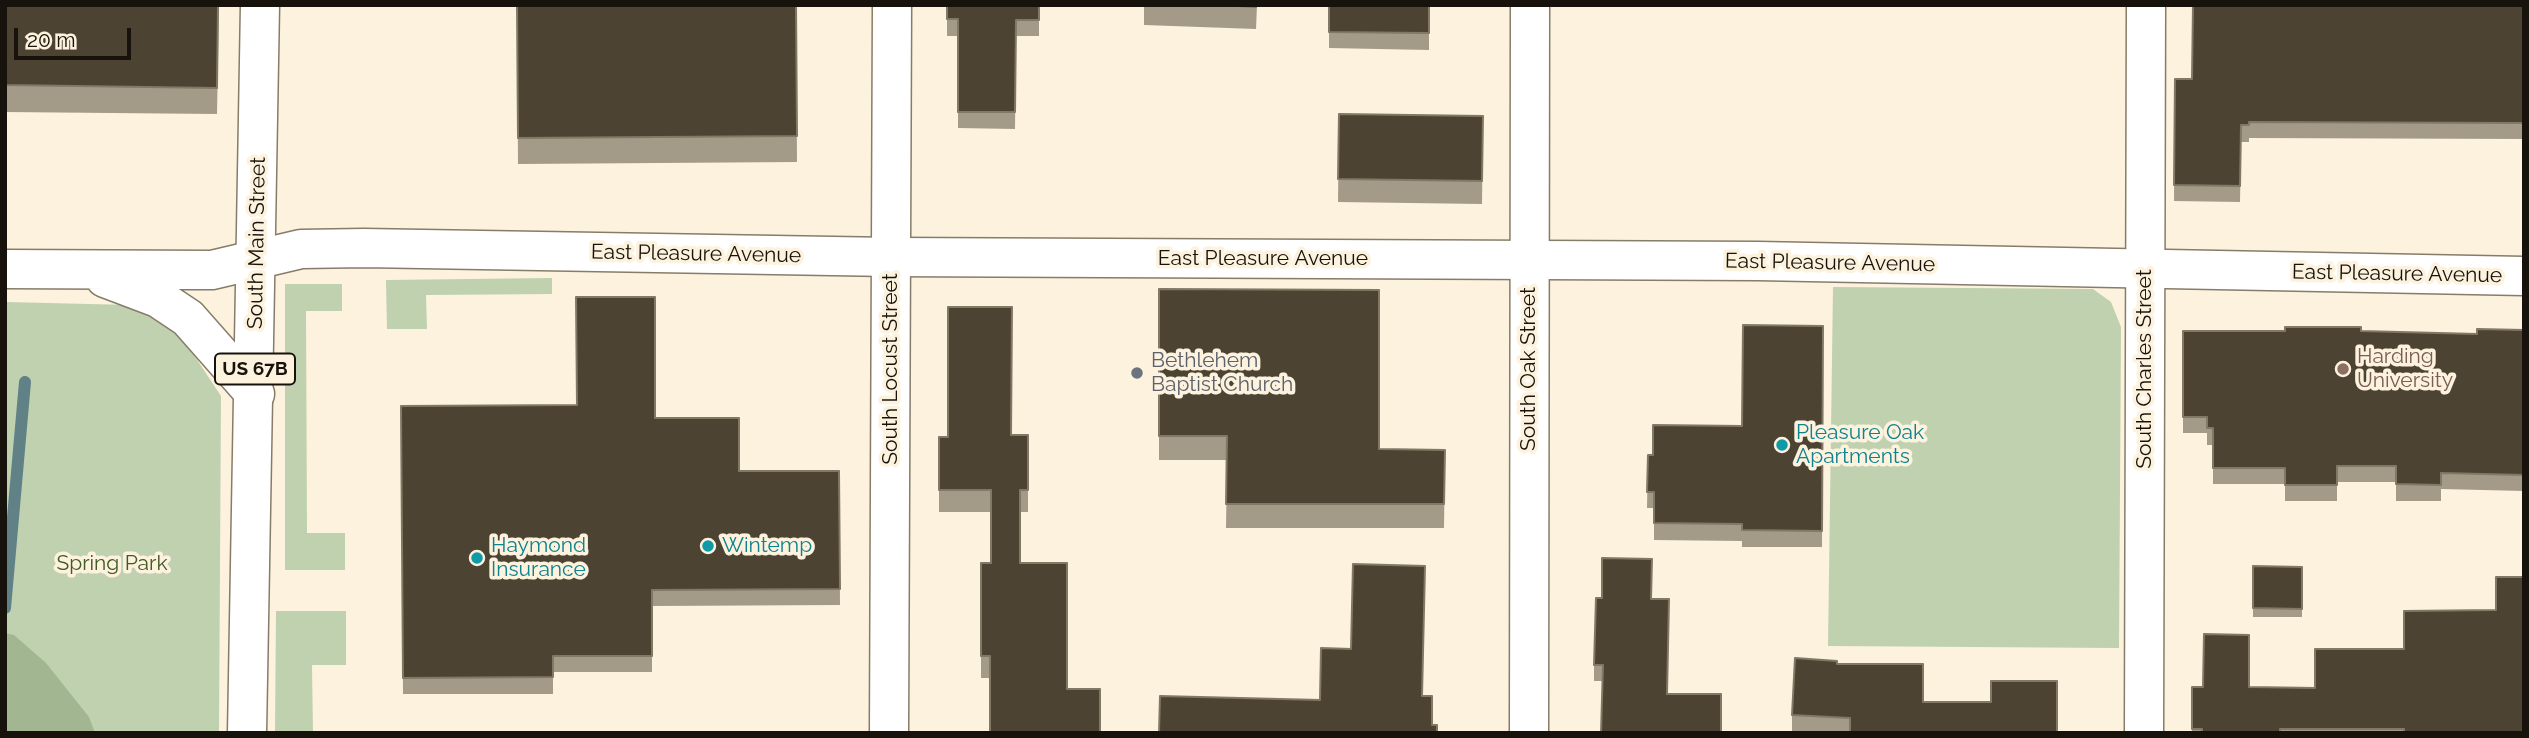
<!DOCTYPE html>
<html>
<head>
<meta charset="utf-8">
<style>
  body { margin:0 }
  #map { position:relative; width:2529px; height:738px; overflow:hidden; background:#fdf2dd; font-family:Raleway,sans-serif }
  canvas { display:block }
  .frame { position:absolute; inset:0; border:7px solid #17130c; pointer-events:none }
  .scale { position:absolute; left:14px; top:28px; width:117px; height:32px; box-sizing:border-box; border:4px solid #17130c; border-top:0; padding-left:9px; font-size:21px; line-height:24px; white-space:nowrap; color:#17130c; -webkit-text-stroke:5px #fdf2dd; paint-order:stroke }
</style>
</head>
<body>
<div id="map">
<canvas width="2529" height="738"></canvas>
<div class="frame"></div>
<div class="scale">20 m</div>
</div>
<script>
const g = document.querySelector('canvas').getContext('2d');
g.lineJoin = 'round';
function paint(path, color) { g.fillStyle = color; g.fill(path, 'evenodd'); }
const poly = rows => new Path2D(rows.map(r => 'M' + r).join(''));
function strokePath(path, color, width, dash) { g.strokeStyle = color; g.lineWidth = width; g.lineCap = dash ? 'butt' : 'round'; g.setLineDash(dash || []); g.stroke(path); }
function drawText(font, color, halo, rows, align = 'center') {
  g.font = font + ' Raleway,sans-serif'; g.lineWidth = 7; g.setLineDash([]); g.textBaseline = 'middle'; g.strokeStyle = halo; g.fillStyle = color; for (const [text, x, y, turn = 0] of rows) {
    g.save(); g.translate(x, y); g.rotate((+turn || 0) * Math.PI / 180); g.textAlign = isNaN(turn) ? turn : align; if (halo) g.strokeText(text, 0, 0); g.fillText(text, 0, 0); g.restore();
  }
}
const green = poly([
  [552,278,552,294,426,295,427,329,387,329,386,280],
  [285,284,342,284,342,311,306,311,307,533,345,533,345,570,285,570],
  [1833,287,2093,289,2111,302,2121,327,2119,648,1828,646],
  [5,302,131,305,180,334,221,396,219,733,5,733],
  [276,611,346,611,346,665,312,665,313,733,275,733]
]);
const forest = poly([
  [5,633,14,635,46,663,89,717,95,733,5,733]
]);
const stream = poly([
  [5,608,25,382]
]);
const street = poly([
  [889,733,892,5],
  [1529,733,1530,5],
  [2144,733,2146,5]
]);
const secondary = poly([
  [5,269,212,270,301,249,364,248,891,257,1758,261,2524,276],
  [105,278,158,298,188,318,255,394]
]);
const primary = poly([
  [247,733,260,5]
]);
const wall = poly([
  [5,5,219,5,217,114,5,112],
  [517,5,796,5,797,162,518,164],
  [947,5,1039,5,1039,36,1016,36,1015,129,958,128,958,36,947,36],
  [1144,5,1257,5,1256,29,1144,25],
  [1329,5,1429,5,1429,50,1329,48],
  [2524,5,2524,139,2249,138,2249,142,2241,142,2240,202,2174,201,2175,79,2192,79,2250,6],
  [1339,114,1483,116,1482,204,1338,202],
  [1159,289,1379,449,1445,450,1444,528,1226,528,1227,460,1159,460],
  [1823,326,1822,547,1742,547,1742,541,1654,540,1654,508,1647,508,1648,455,1653,455,1742,426],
  [2524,330,2524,491,2441,489,2441,501,2396,501,2396,482,2337,482,2337,501,2285,501,2285,484,2213,484,2213,445,2207,445,2207,433,2183,433,2183,331,2361,331,2477,334],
  [401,406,655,418,739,471,839,471,840,605,652,606,652,672,553,672,553,694,403,694],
  [1028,435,1028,512,1020,512,1020,563,1067,689,1100,733,990,678,981,678,981,563,991,563,991,512,939,512,939,437],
  [2253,566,2302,567,2302,617,2253,617],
  [1651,599,1668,694,1721,733,1602,681,1594,681,1594,665],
  [1837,664,1923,702,2057,733,1817,733,1792,731,1792,715],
  [2192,687,2249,687,2524,733,2192,733]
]);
const building = poly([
  [5,5,218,5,217,88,5,85,5,5],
  [517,5,796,5,797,136,518,138,517,5],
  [947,5,1039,5,1039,20,1016,20,1015,112,958,112,958,19,947,19,947,5],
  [1220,5,1256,5,1256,7,1220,5],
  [1329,5,1429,5,1429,33,1329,32,1329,5],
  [2193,5,2250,5,2250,6,2524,5,2524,123,2249,122,2249,125,2241,125,2240,186,2174,185,2175,79,2192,79,2193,5],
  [1339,114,1483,116,1482,181,1338,179,1339,114],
  [1159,289,1379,290,1379,449,1445,450,1444,504,1226,504,1227,436,1159,436,1159,289],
  [576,297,655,297,655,418,739,418,739,471,839,471,840,589,652,590,652,656,553,656,553,677,403,678,401,406,577,405,576,297],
  [948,307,1012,307,1011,435,1028,435,1028,490,1020,490,1020,563,1067,563,1067,689,1100,689,1100,733,990,733,990,656,981,656,981,563,991,563,991,490,939,490,939,437,948,437,948,307],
  [1743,325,1823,326,1822,531,1742,530,1742,524,1654,523,1654,492,1647,492,1648,455,1653,455,1653,425,1742,426,1743,325],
  [2285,327,2361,327,2361,331,2477,334,2477,329,2524,330,2524,475,2441,473,2441,485,2396,484,2396,466,2337,466,2337,485,2285,485,2285,468,2213,468,2213,428,2207,428,2207,417,2183,417,2183,331,2285,331,2285,327],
  [1602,558,1652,559,1651,599,1669,599,1667,694,1721,694,1721,733,1601,733,1603,665,1594,665,1596,598,1602,598,1602,558],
  [1353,564,1425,566,1422,696,1432,696,1432,725,1437,725,1437,733,1159,733,1160,696,1320,700,1321,648,1351,649,1353,564],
  [2253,566,2302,567,2302,609,2253,608,2253,566],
  [2496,577,2524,577,2524,733,2404,733,2404,729,2280,729,2280,733,2202,733,2202,729,2192,729,2192,687,2203,687,2204,634,2249,635,2249,687,2315,688,2315,649,2404,649,2404,611,2496,610,2496,577],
  [1795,658,1837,661,1837,664,1923,664,1923,702,1991,702,1991,681,2057,681,2057,733,1850,733,1850,718,1792,715,1795,658]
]);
const markers = [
  [2343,369,7,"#8d6e63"],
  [1137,373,7,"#6b7280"],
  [1782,445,7,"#0f9aa8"],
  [708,546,7,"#0f9aa8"],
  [477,558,7,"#0f9aa8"]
];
const shields = [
  [255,369,80]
];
const shieldNames = [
  ["US 67B",255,369]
];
const streetNames = [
  ["South Main Street",257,243,-89],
  ["East Pleasure Avenue",696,254,1],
  ["East Pleasure Avenue",1263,259],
  ["East Pleasure Avenue",1830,263,1],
  ["East Pleasure Avenue",2397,274,1],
  ["South Locust Street",891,369,-90],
  ["South Oak Street",1529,369,-90],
  ["South Charles Street",2145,369,-90]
];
const educationNames = [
  ["Harding",2357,357],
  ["University",2357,381]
];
const worshipNames = [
  ["Bethlehem",1151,361],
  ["Baptist Church",1151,385]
];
const cultureNames = [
  ["Pleasure Oak",1796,433],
  ["Apartments",1796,457],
  ["Haymond",491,546],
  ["Insurance",491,570],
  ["Wintemp",722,546]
];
const parkNames = [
  ["Spring Park",112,564]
];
paint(green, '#bfd1af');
paint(forest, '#a3b692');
strokePath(stream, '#608287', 12);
strokePath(street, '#867c69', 41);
strokePath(secondary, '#867c69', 41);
strokePath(primary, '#867c69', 41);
strokePath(street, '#fff', 38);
strokePath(secondary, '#fff', 38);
strokePath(primary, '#fff', 38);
paint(wall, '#a49a88');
paint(building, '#4c4332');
strokePath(building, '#817865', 2);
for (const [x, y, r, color] of markers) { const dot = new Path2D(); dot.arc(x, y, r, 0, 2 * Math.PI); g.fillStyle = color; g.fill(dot); strokePath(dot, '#fdf2dd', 2.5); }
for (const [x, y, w] of shields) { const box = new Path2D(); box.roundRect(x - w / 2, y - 15.5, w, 31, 5); g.fillStyle = '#fdf2dd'; g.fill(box); strokePath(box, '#17130c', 2); }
drawText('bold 19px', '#17130c', null, shieldNames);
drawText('21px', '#17130c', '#fdf2dd', streetNames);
drawText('21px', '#785e54', '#fdf2dd', educationNames, 'left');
drawText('21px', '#5b616d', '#fdf2dd', worshipNames, 'left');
drawText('21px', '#0d838f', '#fdf2dd', cultureNames, 'left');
drawText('21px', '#415b25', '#fdf2dd', parkNames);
</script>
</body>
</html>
